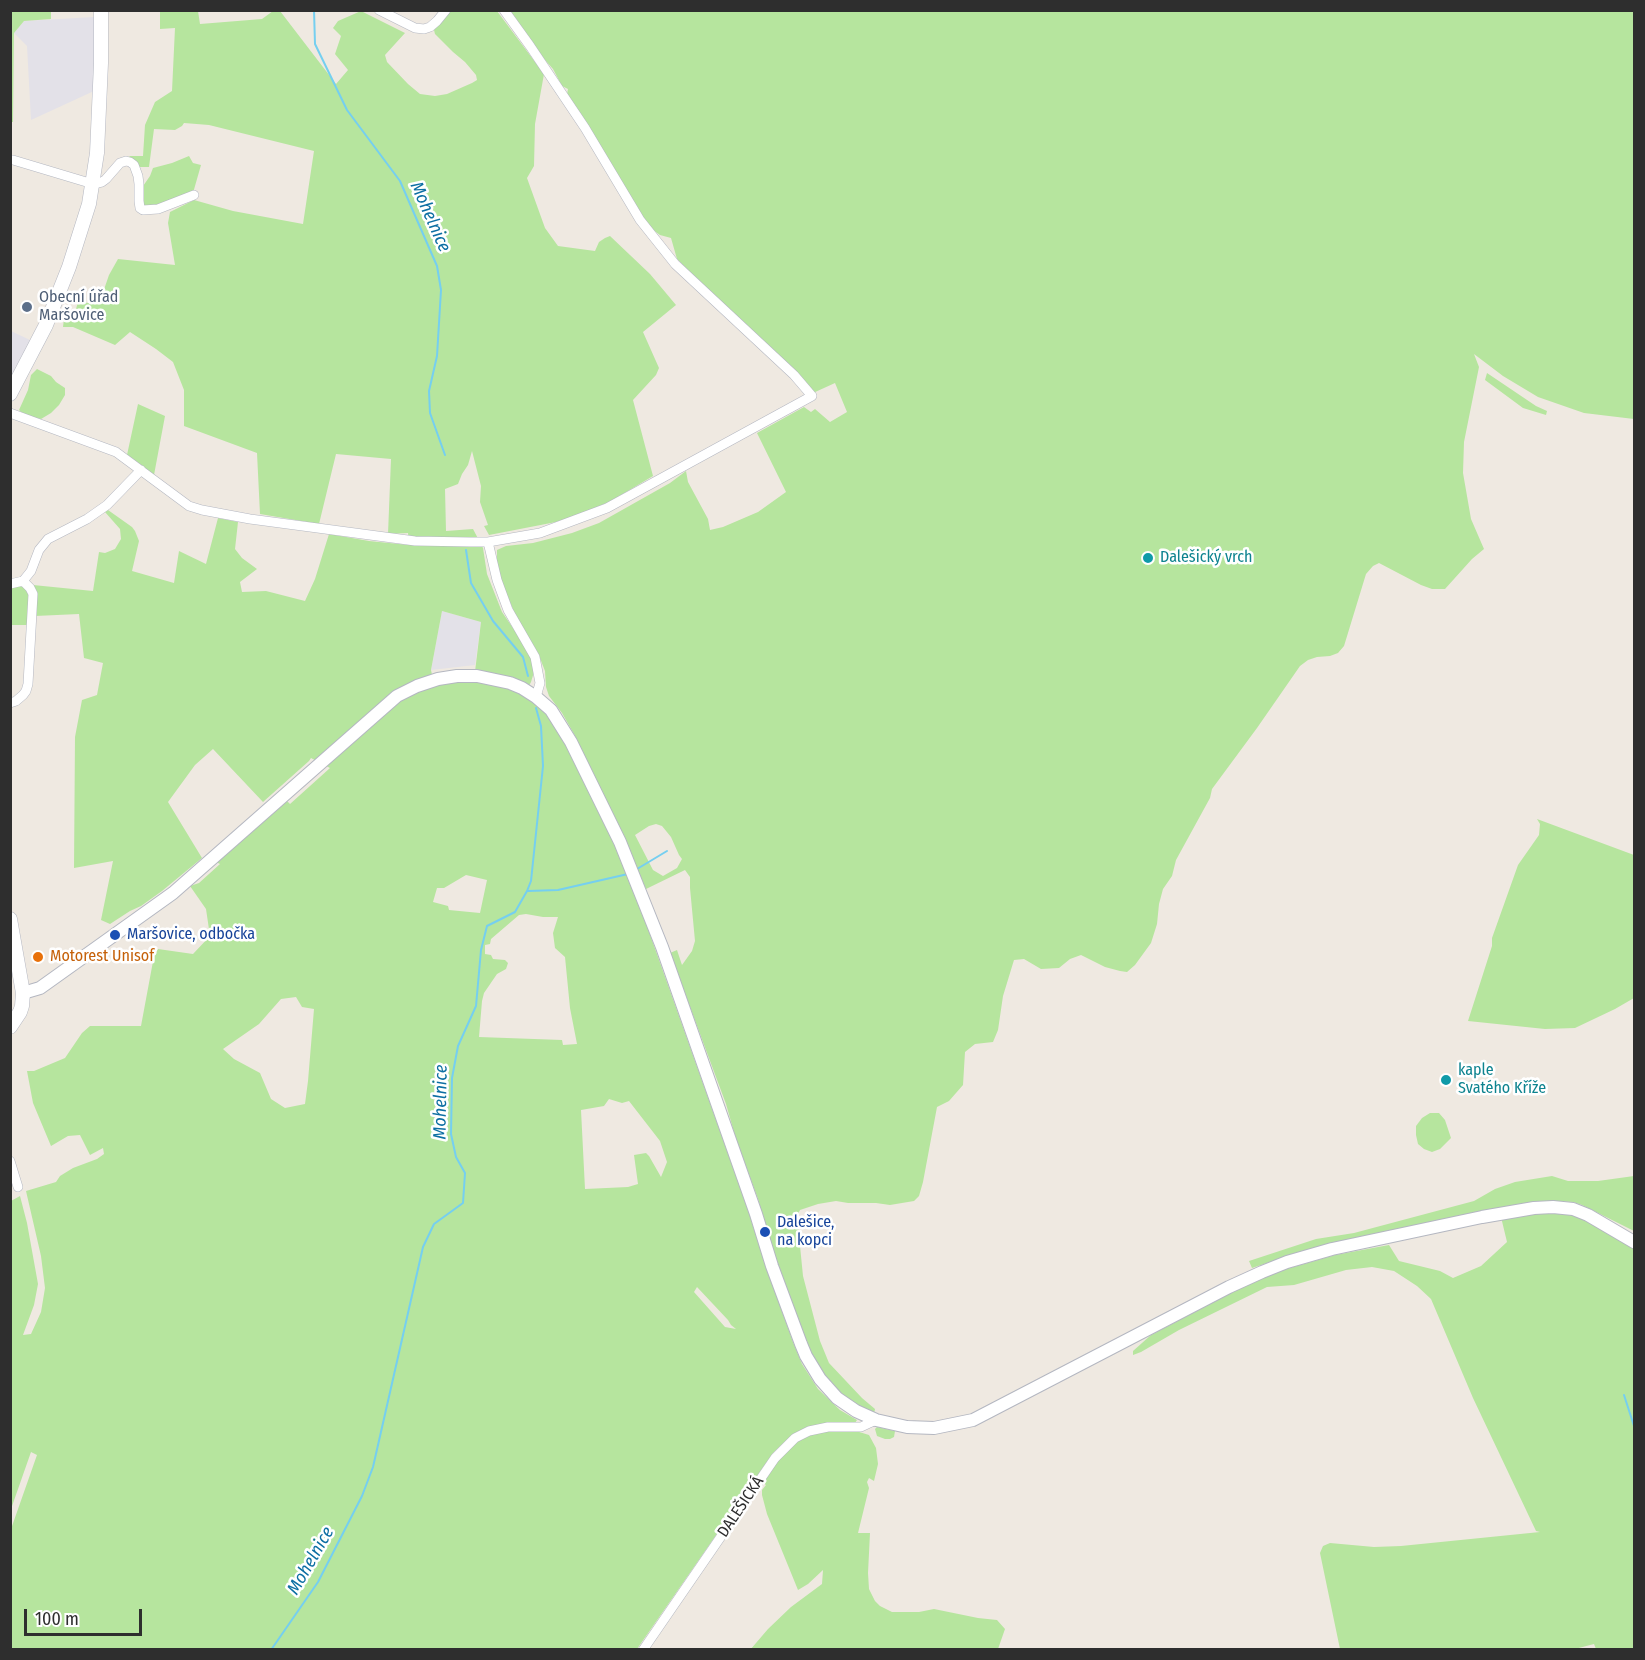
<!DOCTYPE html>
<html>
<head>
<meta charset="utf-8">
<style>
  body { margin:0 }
  #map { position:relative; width:1645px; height:1660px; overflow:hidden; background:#efe9e1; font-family:"Fira Sans Condensed",sans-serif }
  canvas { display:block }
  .frame { position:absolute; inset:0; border:12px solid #2e2e2e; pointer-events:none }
  .scale { position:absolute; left:24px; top:1609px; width:118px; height:27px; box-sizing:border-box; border:3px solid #2e2e2e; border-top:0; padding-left:8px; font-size:18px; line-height:21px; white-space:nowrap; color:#2e2e2e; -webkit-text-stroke:4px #fff; paint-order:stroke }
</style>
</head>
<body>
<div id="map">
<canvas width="1645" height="1660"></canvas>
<div class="frame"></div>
<div class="scale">100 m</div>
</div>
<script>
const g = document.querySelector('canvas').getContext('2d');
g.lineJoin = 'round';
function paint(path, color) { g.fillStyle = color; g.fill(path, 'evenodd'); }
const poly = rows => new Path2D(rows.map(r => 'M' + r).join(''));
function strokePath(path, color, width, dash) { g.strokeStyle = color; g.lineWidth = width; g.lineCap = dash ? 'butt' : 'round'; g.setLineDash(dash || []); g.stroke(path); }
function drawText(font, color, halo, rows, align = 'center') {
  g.font = font + ' "Fira Sans Condensed",sans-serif'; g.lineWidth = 5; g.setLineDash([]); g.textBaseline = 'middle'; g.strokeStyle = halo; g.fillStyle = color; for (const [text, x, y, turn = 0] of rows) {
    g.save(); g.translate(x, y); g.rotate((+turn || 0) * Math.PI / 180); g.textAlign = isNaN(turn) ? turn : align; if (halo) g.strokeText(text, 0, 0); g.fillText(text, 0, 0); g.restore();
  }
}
const industrial = poly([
  [94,17,94,91,31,120,27,46,14,33,24,21],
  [11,331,30,340,11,376,10,376],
  [442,611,481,622,475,665,431,670]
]);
const green = poly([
  [11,10,51,11,51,19,24,21,14,33,13,122,10,122],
  [1568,10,1574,12,1574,10,1634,11,1634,419,1584,413,1538,397,1503,376,1474,354,1479,367,1464,442,1463,473,1471,519,1484,549,1472,559,1445,589,1432,589,1421,585,1379,563,1373,566,1366,574,1344,646,1338,653,1330,656,1317,657,1308,660,1300,666,1257,728,1212,789,1210,798,1176,860,1172,876,1163,889,1159,904,1157,924,1151,943,1135,965,1127,972,1120,971,1105,967,1081,955,1070,959,1059,968,1041,969,1024,959,1014,960,1003,996,998,1030,993,1042,975,1044,965,1052,963,1085,949,1101,937,1107,923,1182,919,1196,914,1201,890,1205,876,1203,848,1203,836,1201,818,1204,800,1210,797,1216,803,1276,820,1341,829,1363,862,1398,875,1409,874,1414,841,1396,810,1359,781,1283,758,1199,736,1139,726,1104,670,953,677,950,682,965,692,951,695,941,690,888,690,877,685,870,646,889,574,734,562,713,549,696,546,687,545,671,538,653,515,614,497,571,497,550,506,546,533,543,572,533,599,523,670,483,686,471,688,482,708,519,710,530,723,527,758,512,786,492,757,433,804,407,811,412,815,409,830,422,847,412,835,383,813,393,677,259,671,238,660,235,653,230,635,207,567,94,568,89,562,86,553,69,545,60,510,11],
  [656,824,662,826,671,837,679,855,682,859,677,868,663,876,653,870,635,835,649,826],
  [160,11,198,11,200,24,262,19,273,11,280,11,336,84,348,70,335,54,341,36,333,28,338,21,361,11,405,33,385,55,387,62,408,84,420,94,435,96,447,94,472,83,477,80,476,75,465,62,453,52,435,34,434,30,450,11,497,11,544,74,535,124,534,166,527,178,545,228,558,246,595,251,599,242,605,238,610,236,650,274,676,305,643,332,659,368,656,375,633,400,653,476,611,501,581,514,556,522,489,535,484,526,488,525,480,502,481,486,472,451,468,465,462,474,458,484,445,489,446,531,473,529,483,548,487,574,502,612,528,650,533,665,534,672,531,682,524,695,545,710,560,733,621,858,631,881,748,1210,765,1264,793,1342,802,1364,818,1389,840,1410,857,1420,855,1423,835,1422,813,1426,791,1436,773,1453,637,1649,11,1649,11,1529,37,1455,31,1452,11,1509,11,1201,20,1196,27,1223,38,1284,34,1305,23,1335,31,1334,41,1312,45,1288,41,1256,26,1191,56,1182,60,1176,73,1168,97,1159,104,1154,103,1148,90,1155,80,1135,68,1136,51,1146,33,1103,27,1071,34,1071,65,1058,82,1033,90,1026,141,1026,154,956,158,949,193,954,210,936,206,909,190,886,199,883,220,864,216,862,286,800,290,804,330,768,311,758,309,761,263,802,213,749,195,765,168,802,202,858,162,891,141,906,130,911,110,924,101,920,113,861,74,868,75,737,82,700,97,695,103,663,84,658,79,614,35,616,33,585,93,591,99,552,105,553,115,549,121,539,120,529,105,512,108,510,132,527,135,531,139,541,132,571,174,583,179,551,206,564,218,518,238,522,235,549,242,558,257,569,240,582,242,592,266,591,305,601,315,579,329,534,369,541,409,545,408,533,388,534,391,459,336,454,319,524,260,514,257,453,184,426,184,390,173,362,156,349,130,332,115,345,73,327,63,327,64,319,74,316,78,302,99,304,109,275,118,259,175,265,168,223,170,212,194,200,233,211,303,224,314,151,209,125,184,123,182,126,175,130,154,129,149,167,140,167,129,156,143,156,145,125,155,102,172,91,175,28,160,29],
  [442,611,481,622,474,680,434,684,431,670],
  [466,875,487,880,480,913,449,910,448,906,433,902,437,888,444,888],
  [526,914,543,917,558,917,553,933,555,948,565,957,570,1008,577,1044,563,1045,562,1040,479,1037,482,1001,484,993,497,974,506,969,508,963,505,960,493,959,491,955,485,954,485,945,490,944,491,939,519,915],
  [296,997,302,1007,314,1009,308,1081,305,1104,285,1108,271,1099,260,1073,234,1059,223,1049,259,1024,281,999],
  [609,1099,622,1103,629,1101,660,1141,667,1162,661,1177,649,1156,646,1153,634,1155,638,1184,628,1187,585,1189,581,1110,604,1106],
  [697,1287,728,1320,731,1325,736,1329,725,1327,694,1292],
  [189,156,193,163,201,165,193,193,157,206,143,206,141,189,150,176,153,168,172,163],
  [37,369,51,376,56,382,65,388,65,395,59,405,51,413,41,419,25,416,19,410,28,390,31,375],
  [1487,373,1536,406,1547,411,1546,415,1523,408,1485,380],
  [138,404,165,416,154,475,127,455],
  [21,586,28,590,30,595,27,625,11,625,11,587],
  [1537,819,1634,855,1634,998,1615,1009,1575,1028,1545,1029,1468,1021,1492,946,1492,938,1518,865,1539,835,1540,824],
  [1430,1113,1439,1113,1445,1120,1451,1138,1440,1149,1432,1152,1424,1149,1418,1144,1416,1135,1416,1126,1422,1118],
  [1552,1176,1568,1181,1598,1181,1634,1176,1634,1231,1582,1205,1573,1202,1554,1201,1297,1253,1252,1268,1249,1261,1316,1239,1354,1233,1474,1201,1495,1189,1515,1182],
  [1547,1211,1580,1216,1634,1247,1634,1649,1596,1649,1594,1644,1571,1650,1340,1649,1320,1553,1323,1546,1330,1543,1374,1547,1401,1546,1540,1532,1536,1531,1473,1398,1431,1299,1417,1286,1394,1271,1372,1267,1346,1270,1294,1285,1267,1287,1179,1330,1141,1352,1133,1355,1133,1351,1151,1335,1249,1283,1276,1272,1335,1255,1389,1245,1399,1261,1440,1271,1453,1278,1481,1266,1507,1242,1501,1217],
  [877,1427,895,1431,894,1437,890,1439,885,1439,877,1436,875,1429],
  [825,1430,856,1431,869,1435,876,1448,878,1464,874,1481,869,1478,867,1482,869,1488,858,1533,870,1533,868,1573,869,1589,875,1601,880,1606,892,1612,919,1612,934,1609,978,1618,997,1620,1005,1629,998,1649,750,1650,768,1629,791,1607,822,1584,823,1570,808,1584,798,1590,767,1514,762,1495,762,1490,766,1485,762,1482,775,1461,791,1444,805,1436]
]);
const stream = poly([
  [314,10,315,44,347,110,400,181,437,266,441,290,437,356,429,391,430,413,445,455],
  [466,550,471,583,493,621,523,657,528,676],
  [637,869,667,851],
  [528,891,558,890,628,874],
  [1624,1395,1634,1426],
  [271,1650,318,1582,362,1496,373,1467,423,1247,434,1224,463,1203,465,1173,456,1157,451,1134,452,1078,458,1046,476,1006,481,950,487,926,515,912,527,891,531,881,543,766,541,726,536,708]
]);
const minor = poly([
  [379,10,415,28,424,29,430,27,437,21,446,10],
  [10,160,13,160,93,184,102,182,106,179,120,163,126,161,130,162,134,165,138,176,139,184,139,201,140,208,143,210,158,209,194,195],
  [10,413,116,452,189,506,202,510,250,519,415,541,470,542,488,542,540,533,607,508,812,396,794,375,675,264,640,220,585,128,530,46,504,10],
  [488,542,497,580,508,610,535,657,540,683,536,697],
  [10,584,23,581,31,571,39,550,48,539,87,519,107,505,141,470],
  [10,703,16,701,23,695,26,691,28,684,33,594,30,588,23,581],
  [10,1161,18,1187],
  [643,1650,775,1458,795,1438,809,1431,828,1427,861,1427,876,1420]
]);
const tertiary = poly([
  [23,993,40,988,173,893,397,696,417,686,438,679,457,676,477,676,510,683,522,688,536,697,551,710,571,742,620,842,662,947,756,1214,772,1266,801,1344,806,1356,820,1379,837,1398,856,1411,876,1420,907,1427,934,1428,973,1420,1229,1287,1262,1272,1287,1262,1332,1249,1482,1217,1534,1208,1553,1207,1573,1209,1588,1215,1634,1242]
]);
const secondary = poly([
  [10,394,46,325,69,267,89,204,97,153,101,63,101,10],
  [10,919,23,993,22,1006,20,1012,10,1027]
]);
const markers = [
  [27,307,6,"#5c6f8a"],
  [1148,558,6,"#0f9aa8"],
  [115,935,6,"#1a4fb4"],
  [38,957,6,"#e8710a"],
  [1446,1080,6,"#0f9aa8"],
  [765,1232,6,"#1a4fb4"]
];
const serviceNames = [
  ["Obecní úřad",39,298],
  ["Maršovice",39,316]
];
const cultureNames = [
  ["Dalešický vrch",1160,558],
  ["kaple",1458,1071],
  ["Svatého Kříže",1458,1089]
];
const transitNames = [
  ["Maršovice, odbočka",127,935],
  ["Dalešice,",777,1223],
  ["na kopci",777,1241]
];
const foodNames = [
  ["Motorest Unisof",50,957]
];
const streetNames = [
  ["DALEŠICKÁ",741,1507,-56]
];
const waterNames = [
  ["Mohelnice",430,217,66],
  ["Mohelnice",441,1102,-89],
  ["Mohelnice",311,1561,-60]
];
paint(industrial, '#e3e1e8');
paint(green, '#b6e59e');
strokePath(stream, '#75cff0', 2);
strokePath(minor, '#b4b7c1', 10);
strokePath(tertiary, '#b4b7c1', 14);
strokePath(secondary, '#b4b7c1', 15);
strokePath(minor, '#fff', 9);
strokePath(tertiary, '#fff', 12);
strokePath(secondary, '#fff', 14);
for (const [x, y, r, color] of markers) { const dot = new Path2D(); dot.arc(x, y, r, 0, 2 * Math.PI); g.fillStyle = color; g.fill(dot); strokePath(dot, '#fff', 2); }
drawText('16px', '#4e5e75', '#fff', serviceNames, 'left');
drawText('16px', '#0d838f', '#fff', cultureNames, 'left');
drawText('16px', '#164399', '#fff', transitNames, 'left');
drawText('16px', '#c56008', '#fff', foodNames, 'left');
drawText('16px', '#2e2e2e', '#fff', streetNames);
drawText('italic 18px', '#0d6fa3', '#fff', waterNames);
</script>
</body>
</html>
